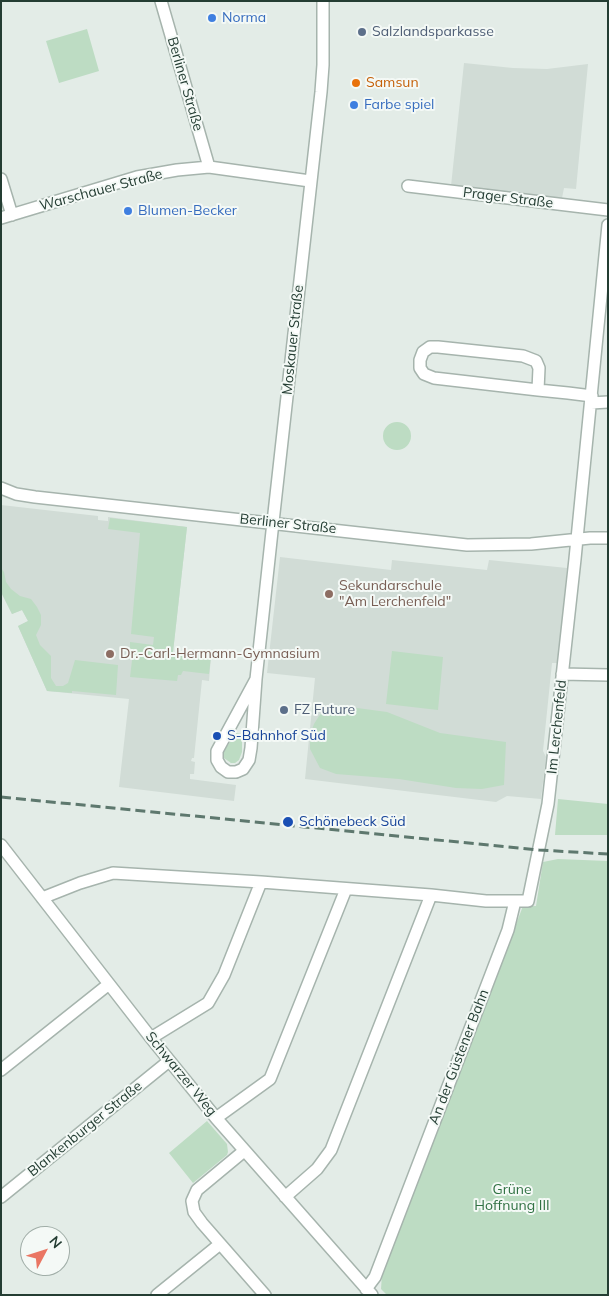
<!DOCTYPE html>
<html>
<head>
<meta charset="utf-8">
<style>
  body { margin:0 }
  #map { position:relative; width:609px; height:1296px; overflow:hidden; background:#e3ece7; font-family:Mulish,sans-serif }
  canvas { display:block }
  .frame { position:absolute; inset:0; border:2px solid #243d33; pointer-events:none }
  .north { position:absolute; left:20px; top:1226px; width:50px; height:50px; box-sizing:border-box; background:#f4f9f6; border:1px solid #a1aea8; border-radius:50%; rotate:50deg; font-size:14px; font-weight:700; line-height:20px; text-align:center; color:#243d33 }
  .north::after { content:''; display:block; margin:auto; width:18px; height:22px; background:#ea7663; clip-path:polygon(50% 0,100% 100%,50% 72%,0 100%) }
</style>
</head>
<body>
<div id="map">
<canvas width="609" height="1296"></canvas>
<div class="frame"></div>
<div class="north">N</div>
</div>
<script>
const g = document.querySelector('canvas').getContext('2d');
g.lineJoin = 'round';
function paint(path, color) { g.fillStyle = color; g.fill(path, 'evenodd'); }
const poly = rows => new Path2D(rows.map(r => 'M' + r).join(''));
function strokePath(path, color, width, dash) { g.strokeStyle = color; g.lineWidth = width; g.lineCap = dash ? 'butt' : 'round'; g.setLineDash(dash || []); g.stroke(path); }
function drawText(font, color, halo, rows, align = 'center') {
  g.font = font + ' Mulish,sans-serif'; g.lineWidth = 4; g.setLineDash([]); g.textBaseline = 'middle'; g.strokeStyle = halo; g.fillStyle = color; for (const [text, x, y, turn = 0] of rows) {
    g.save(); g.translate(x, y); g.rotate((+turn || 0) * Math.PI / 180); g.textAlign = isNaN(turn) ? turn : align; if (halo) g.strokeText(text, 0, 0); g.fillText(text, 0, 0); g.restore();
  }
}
const built = poly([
  [464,63,513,68,547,69,588,64,576,189,564,188,562,198,451,186],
  [1,505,98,516,98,520,108,521,108,517,187,527,173,652,211,656,209,681,202,680,194,758,192,758,191,761,195,762,194,774,190,774,190,779,236,785,234,801,119,787,129,699,47,691,18,626,28,621,22,610,12,614,1,592],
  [280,557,391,570,392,560,487,570,489,560,567,568,558,663,552,663,543,751,546,757,541,799,507,796,496,802,305,779,315,678,267,673]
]);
const green = poly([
  [87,29,99,71,59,83,46,41],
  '383 436a14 14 0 1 1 28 0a14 14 0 1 1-28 0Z',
  [110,518,187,527,173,652,211,656,209,674,183,671,181,675,178,675,177,681,130,677,133,652,130,651,130,642,153,645,154,637,131,634,140,533,108,529],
  [1,568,4,572,6,582,11,589,20,596,31,599,37,607,41,615,41,625,36,635,40,645,51,656,51,678,56,686,63,686,68,683,75,660,118,665,116,695,72,691,72,693,47,691,18,626,28,621,22,610,12,614,1,592],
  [392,651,443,657,438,710,386,704],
  [335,705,387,712,440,733,506,742,504,785,482,789,456,788,399,779,336,774,320,768,310,749,310,735,314,724,319,716,327,708],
  [236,733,241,734,242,737,242,752,239,760,235,763,231,763,224,758,224,751],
  [558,799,608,804,608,835,555,835],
  [558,859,608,861,608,1295,387,1295,381,1289,382,1274,523,906,536,906,543,862],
  [207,1121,227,1144,228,1152,227,1155,193,1183,169,1153]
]);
const street = poly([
  [161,1,209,167],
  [1,179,12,215],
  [408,186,608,210],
  [1,218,137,177,177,170,209,167,310,181],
  [538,390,539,368,536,361,523,356,438,347,430,347,423,352,420,360,420,368,424,374,434,378,538,390,568,393,592,396],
  [591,403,608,402],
  [1,488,16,494,35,497,467,545,531,544,590,538,608,538],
  [562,674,608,675],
  [256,679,217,751,217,760,221,767,228,772,236,772,243,769,249,760,251,748,256,679,273,522,321,92,323,65,323,1],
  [1,845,151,1038,216,1118,372,1295],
  [42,898,80,883,113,873,261,882,431,895,486,901,528,901,548,804,575,559,608,225],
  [151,1038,208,1003,224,975,261,882],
  [1,1070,109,984],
  [216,1118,270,1079,346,889],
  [244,1151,197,1190,192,1201,194,1212,202,1223,265,1295],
  [1,1197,169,1061],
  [285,1197,317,1169,331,1150,431,895],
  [366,1289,375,1277,416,1170,508,930,515,901],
  [157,1295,220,1244]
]);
const rail = poly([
  [1,797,539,850,608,854]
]);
const markers = [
  [212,18,5,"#3f7fe0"],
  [362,32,5,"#5c6f8a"],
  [356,83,5,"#e8710a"],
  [354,105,5,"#3f7fe0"],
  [128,211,5,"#3f7fe0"],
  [329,594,5,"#8d6e63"],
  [110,654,5,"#8d6e63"],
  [284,710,5,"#5c6f8a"],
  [217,736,5,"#1a4fb4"],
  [288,822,6,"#1a4fb4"]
];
const shopNames = [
  ["Norma",222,18],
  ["Farbe spiel",364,105],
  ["Blumen-Becker",138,211]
];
const serviceNames = [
  ["Salzlandsparkasse",372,32],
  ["FZ Future",294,710]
];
const foodNames = [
  ["Samsun",366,83]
];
const streetNames = [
  ["Berliner Straße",185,84,74],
  ["Warschauer Straße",101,190,-15],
  ["Prager Straße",508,198,7],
  ["Moskauer Straße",293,340,-84],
  ["Berliner Straße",288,524,6],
  ["Im Lerchenfeld",557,727,-84],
  ["An der Güstener Bahn",459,1057,-69],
  ["Schwarzer Weg",181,1074,51],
  ["Blankenburger Straße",85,1129,-39]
];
const educationNames = [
  ["Sekundarschule",339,586],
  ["\"Am Lerchenfeld\"",339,602],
  ["Dr.-Carl-Hermann-Gymnasium",120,654]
];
const transitNames = [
  ["S-Bahnhof Süd",227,736],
  ["Schönebeck Süd",299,822]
];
const parkNames = [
  ["Grüne",512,1190],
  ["Hoffnung III",512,1206]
];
paint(built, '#d1dcd6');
paint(green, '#bddcc3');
strokePath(street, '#a6b4ad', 14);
strokePath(street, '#fff', 11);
strokePath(rail, '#5e786e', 3, [10, 5]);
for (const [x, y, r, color] of markers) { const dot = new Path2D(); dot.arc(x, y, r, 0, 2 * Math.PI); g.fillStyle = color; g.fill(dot); strokePath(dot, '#f4f9f6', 2); }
drawText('14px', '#366cbe', '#f4f9f6', shopNames, 'left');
drawText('14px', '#4e5e75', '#f4f9f6', serviceNames, 'left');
drawText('14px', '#c56008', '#f4f9f6', foodNames, 'left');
drawText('14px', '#243d33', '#f4f9f6', streetNames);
drawText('14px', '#785e54', '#f4f9f6', educationNames, 'left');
drawText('14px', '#164399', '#f4f9f6', transitNames, 'left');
drawText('14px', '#307143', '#f4f9f6', parkNames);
</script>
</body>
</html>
